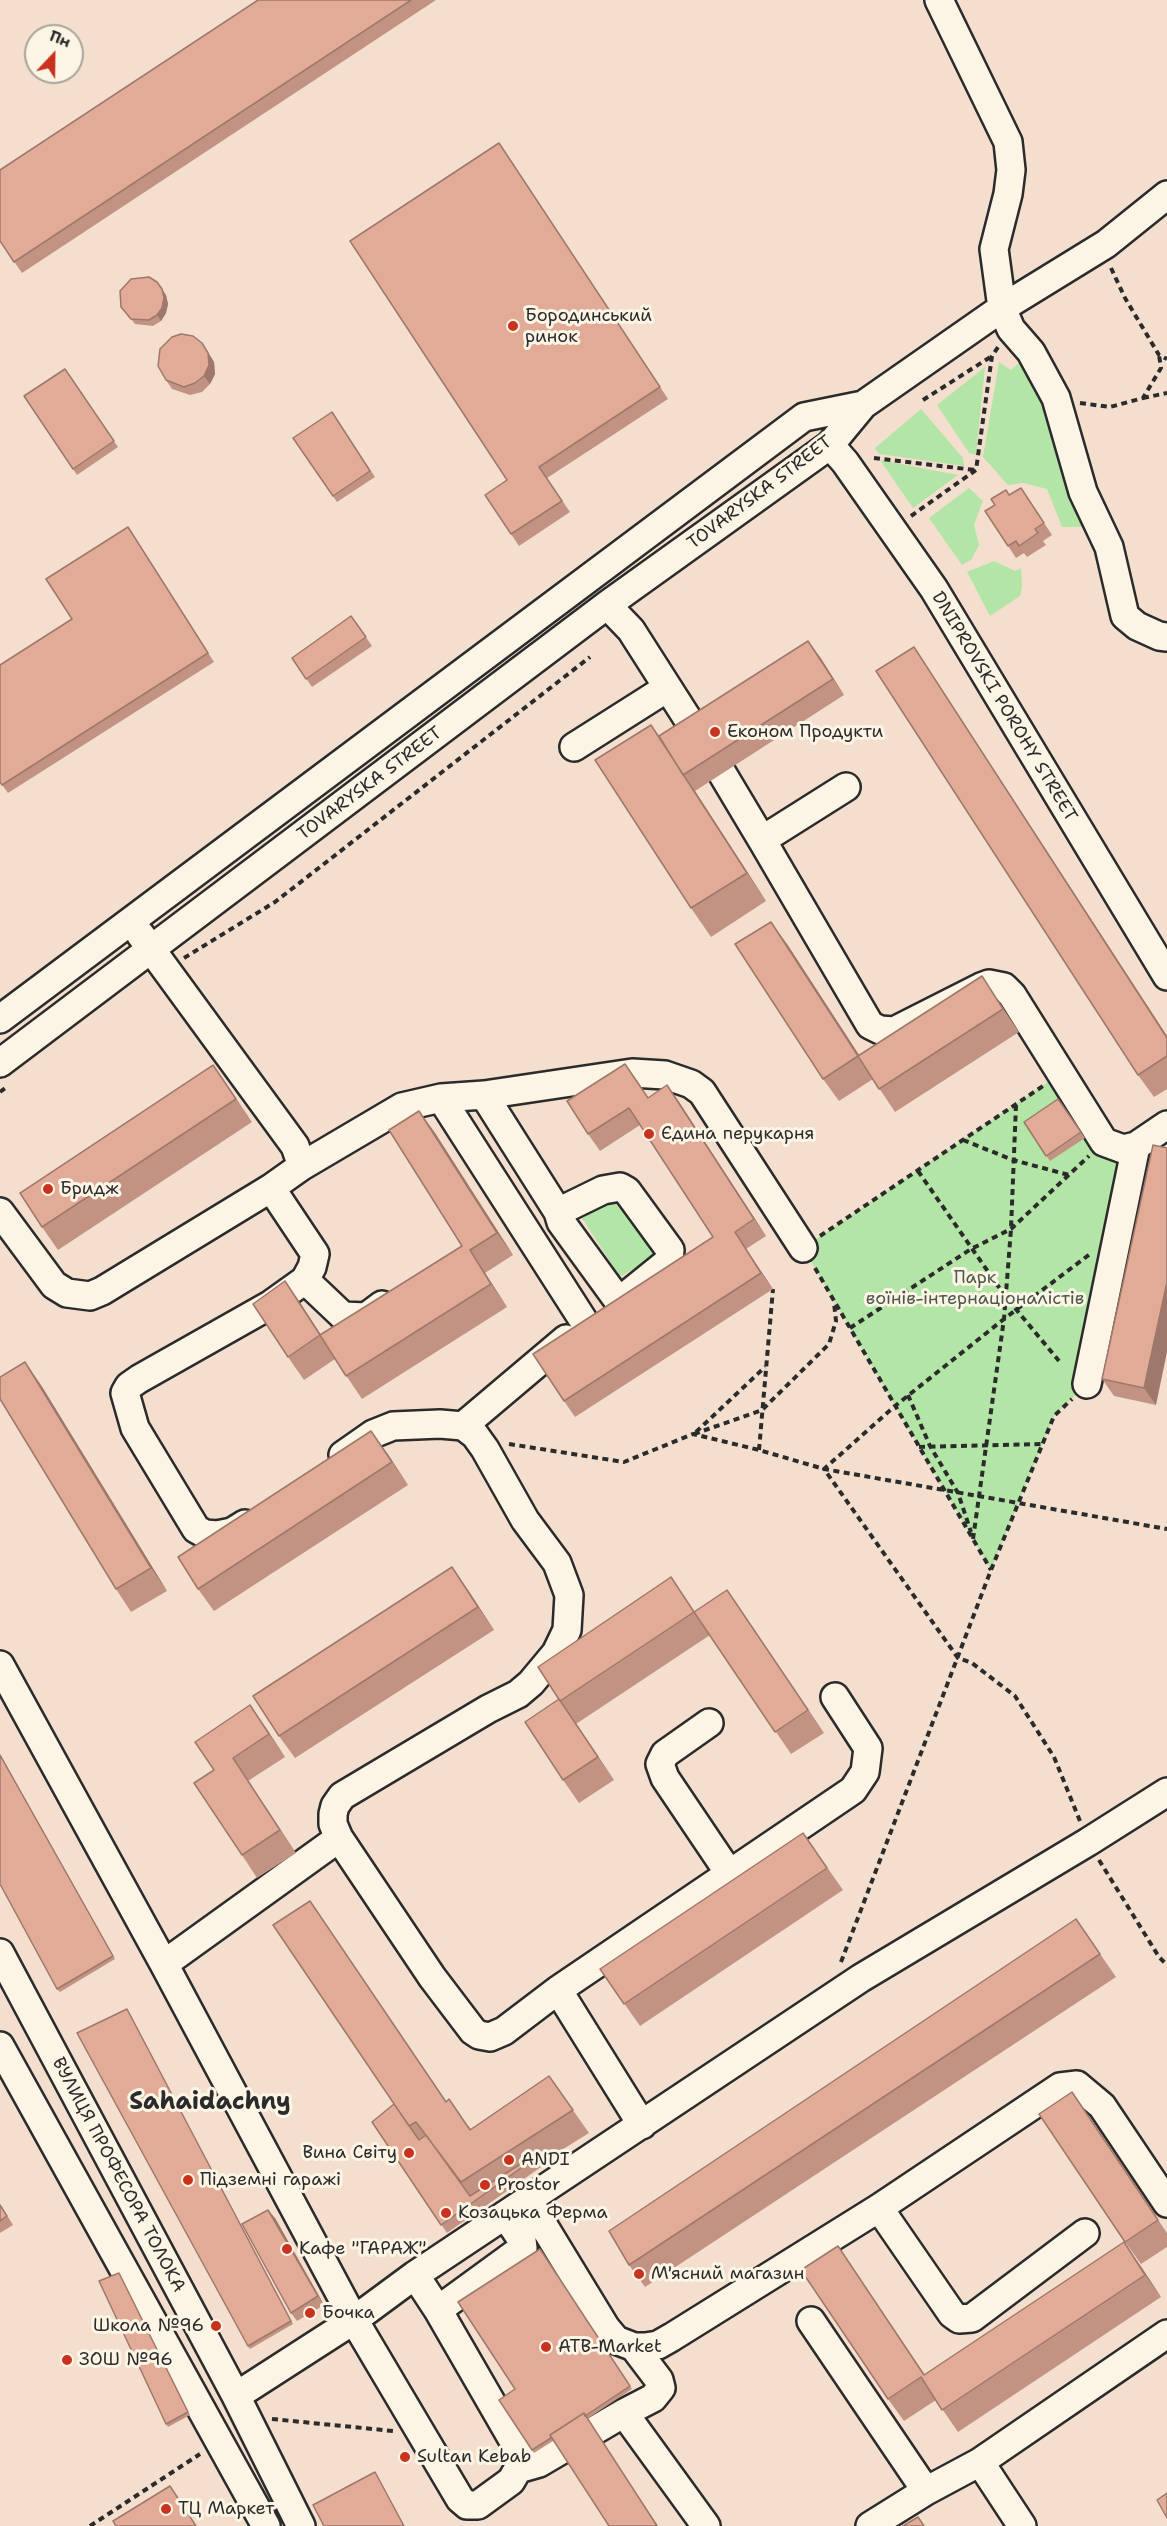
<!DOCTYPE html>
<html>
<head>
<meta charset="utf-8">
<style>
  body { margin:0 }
  #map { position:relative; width:1167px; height:2526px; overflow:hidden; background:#f4dfce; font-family:"Shantell Sans",sans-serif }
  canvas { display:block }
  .north { position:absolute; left:24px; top:24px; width:60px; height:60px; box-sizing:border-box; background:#fcf5e5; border:2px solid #a8a49b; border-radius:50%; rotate:22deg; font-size:16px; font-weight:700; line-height:24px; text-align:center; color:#2b2b2b }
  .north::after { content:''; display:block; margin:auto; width:21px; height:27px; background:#c8321e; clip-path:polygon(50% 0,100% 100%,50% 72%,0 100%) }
</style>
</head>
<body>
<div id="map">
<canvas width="1167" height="2526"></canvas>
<div class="north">Пн</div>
</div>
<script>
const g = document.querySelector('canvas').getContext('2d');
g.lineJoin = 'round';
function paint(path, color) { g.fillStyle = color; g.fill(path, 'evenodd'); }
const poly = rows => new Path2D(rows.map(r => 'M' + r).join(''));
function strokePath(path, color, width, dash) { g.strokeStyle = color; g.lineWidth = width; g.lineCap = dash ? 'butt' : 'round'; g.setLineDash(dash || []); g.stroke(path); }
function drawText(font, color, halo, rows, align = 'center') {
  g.font = font + ' "Shantell Sans",sans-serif'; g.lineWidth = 6; g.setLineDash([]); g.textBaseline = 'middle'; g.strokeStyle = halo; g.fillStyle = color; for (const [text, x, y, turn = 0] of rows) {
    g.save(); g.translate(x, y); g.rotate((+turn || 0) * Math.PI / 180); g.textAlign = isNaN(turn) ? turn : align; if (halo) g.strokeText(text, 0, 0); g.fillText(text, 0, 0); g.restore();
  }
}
const green = poly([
  [1024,358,1064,413,1085,527,1062,527,1047,489,1023,483,1008,485,983,457,999,362,1011,370],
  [985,367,976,455,969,453,937,405],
  [921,409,963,458,964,466,879,454,875,448],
  [880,460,958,475,913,508],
  [969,488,983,501,974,525,979,545,971,560,962,565,929,518],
  [994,561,1015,571,1021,568,1022,587,1020,596,990,616,967,572],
  [1061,1073,1123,1149,1087,1384,1054,1416,991,1570,803,1248],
  [617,1201,658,1254,620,1277,580,1215]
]);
const path = poly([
  [1111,268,1125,298,1159,355,1167,359],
  [1143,398,1167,393],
  [923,400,992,356],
  [1080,403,1110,407,1143,398,1161,368,1159,355],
  [874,458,975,470],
  [911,516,976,470,992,356,998,347],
  [184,958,275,902,590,657],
  [0,1092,8,1086],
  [963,1140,1013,1160,1069,1175],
  [918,1171,1005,1296,1059,1361],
  [820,1236,1043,1086],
  [815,1268,991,1570],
  [850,1328,971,1249,1011,1229,1089,1156],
  [908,1395,930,1446,958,1493,971,1532],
  [696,1432,765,1367],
  [694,1434,762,1410,829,1344,836,1321,834,1303],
  [509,1444,624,1462,693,1434,759,1450,824,1469,1167,1529],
  [919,1447,1043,1444],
  [759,1450,773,1289],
  [973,1539,1004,1319,1011,1229,1016,1105],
  [1080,1821,1054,1757,1015,1696,972,1663,958,1658,824,1469,895,1406,1004,1319,1090,1254],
  [1099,1860,1159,1957,1167,1965],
  [841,1962,991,1570,1054,1416,1072,1399],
  [272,2419,393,2431],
  [90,2526,200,2454]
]);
const minor = poly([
  [1167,195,1106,244,1002,308,1011,329,1031,352,1056,398,1083,492,1109,547,1125,616,1137,626,1159,636,1167,637],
  [830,445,845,462,934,589,1167,976],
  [607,605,631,630,698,735],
  [574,747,667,688],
  [722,773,762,840],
  [846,787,762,840,870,1025,880,1030,894,1031,981,987,989,984,1004,987,1012,995,1104,1142,1123,1149,1136,1146,1167,1125],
  [0,1019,804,417,863,405],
  [0,1063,607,605,830,445,863,405,1002,308,994,249,1008,194,1011,170,1008,142,939,0],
  [484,1095,558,1212,603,1190,620,1187,627,1191,670,1250,669,1261,622,1299,617,1299,561,1222,558,1212],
  [441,1098,585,1323],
  [302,1166,402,1107,441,1098,484,1095,632,1073,665,1075,691,1084,702,1092,803,1248],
  [0,1212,54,1285,67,1293,90,1296,102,1291,271,1188,302,1166,295,1146,140,934],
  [305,1280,343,1316,366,1317,382,1305],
  [1087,1384,1136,1146],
  [463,1426,566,1339],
  [343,1455,373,1434,393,1426,440,1424,463,1426,475,1435,485,1449,525,1520,557,1563,569,1595,567,1630,556,1653,531,1683,518,1694,488,1709,342,1796,335,1806,333,1814,333,1824,339,1838,432,1977,473,2031,479,2035,490,2037,504,2031,558,1990,853,1790,865,1772,868,1748,835,1697],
  [245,1524,232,1532,217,1535,205,1534,196,1529,135,1428,125,1393,129,1386,139,1379,270,1305,305,1280,312,1267,315,1254,271,1188],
  [0,1665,164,1964,354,2320,460,2499,467,2505,478,2505,511,2481,518,2469,539,2463,624,2413,706,2526],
  [709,1723,665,1754,660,1764,665,1778,729,1873],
  [0,1953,236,2396,301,2526],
  [164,1964,339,1838],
  [558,1990,642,2125],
  [0,2046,266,2526],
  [528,2200,606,2328,616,2340,634,2347,645,2347,658,2345,672,2337,879,2208,1060,2087,1077,2085,1102,2106,1167,2203],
  [879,2208,952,2314,959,2319,972,2318,1085,2233],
  [415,2275,438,2310,523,2248,522,2240,505,2215],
  [438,2310,517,2447,519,2454,518,2469],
  [811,2321,926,2491],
  [236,2396,354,2320,415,2275,861,1978,1088,1842,1167,1792],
  [624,2413,653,2398,661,2388,659,2380,634,2347],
  [870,2526,926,2491,980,2462],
  [1022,2526,980,2462,1167,2334]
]);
const wall = poly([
  [258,0,436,0,22,273,0,241],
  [507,155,668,399,547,478,570,512,519,546,485,495,507,480],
  [166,295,168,304,166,313,161,321,153,326,135,324,121,307],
  [208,352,214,362,215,374,210,384,202,392,190,395,172,389,166,380],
  [65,369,118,447,77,475,24,396],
  [332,412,375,477,337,502,293,438],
  [1021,488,1052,535,1043,541,1046,545,1027,557,1024,553,1016,558,985,511],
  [128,527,214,662,8,793,0,782,72,619],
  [351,616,372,646,312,687,292,658],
  [914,647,929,670,1167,1036,1167,1089,1154,1097,1138,1075],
  [820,657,844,695,695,791,766,901,711,937,691,908,659,736],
  [787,944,859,1055,997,999,1019,1032,895,1112,873,1079,839,1101,823,1079],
  [213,1065,252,1122,58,1250,42,1227],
  [637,1080,648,1098,679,1102,766,1236,746,1249,773,1289,575,1417,564,1401,713,1237,640,1125,600,1151,588,1134],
  [1058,1099,1085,1138,1050,1161,1024,1122],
  [419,1111,435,1133,513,1255,485,1273,507,1307,362,1399,335,1359,304,1380,288,1357,285,1281,321,1335,462,1246],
  [1153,1145,1156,1405,1114,1396,1102,1379],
  [41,1385,167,1591,131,1612,116,1589],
  [387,1453,408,1485,214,1611,198,1589],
  [468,1590,494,1630,295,1758,279,1736],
  [727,1590,824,1733,791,1754,710,1635,576,1724,538,1667,695,1612],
  [575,1722,614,1780,579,1803,563,1780],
  [266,1728,285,1757,248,1781,296,1853,257,1878,242,1855,214,1770],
  [0,1754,115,1959,60,1992,57,1989],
  [803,1833,843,1890,640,2026,600,1969],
  [310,1901,446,2101,471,2129,549,2076,589,2133,539,2164,541,2167,447,2233,372,2122,394,2104],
  [1076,1919,1116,1977,645,2287,629,2265],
  [127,2009,293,2324,250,2349,248,2346],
  [1088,2115,1167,2233,1167,2247,1141,2264,1125,2242],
  [0,2204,13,2225,0,2233],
  [275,2218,324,2305,297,2321,291,2313],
  [838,2246,925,2375,1140,2265,1161,2297,958,2432,936,2400,904,2421,888,2399],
  [540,2249,632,2389,587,2419,599,2436,553,2441,534,2453,532,2450,515,2389],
  [119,2273,190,2415,168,2427,166,2424]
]);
const shadedWall = poly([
  [162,289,166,295,168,304,166,313,161,321,157,315],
  [202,343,214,362,215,374,210,384,204,376],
  [808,641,820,657,844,695,833,679],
  [914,647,929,670,1167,1036,1167,1038],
  [651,725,671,753,683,775,695,791,766,901,747,873],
  [771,922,787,944,874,1078,858,1056],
  [213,1065,229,1088,252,1122,236,1099],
  [667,1085,679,1102,766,1236,754,1219],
  [419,1111,435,1133,513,1255,497,1233],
  [735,1232,746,1249,773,1289,761,1273],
  [470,1250,485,1273,507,1307,491,1284],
  [285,1281,301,1304,336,1358,320,1335],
  [1167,1282,1167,1352,1156,1405,1144,1388],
  [25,1362,41,1385,167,1591,151,1568],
  [371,1431,387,1453,408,1485,392,1462],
  [452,1567,468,1590,494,1630,478,1607],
  [727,1590,743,1613,824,1733,808,1710],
  [559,1699,575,1722,614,1780,598,1757],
  [250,1705,266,1728,285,1757,269,1734],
  [233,1758,248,1781,296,1853,280,1830],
  [268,2210,275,2218,324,2305,318,2296],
  [1124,2242,1140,2265,1161,2297,1145,2275],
  [838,2246,853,2268,940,2398,924,2375],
  [584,2413,599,2436,658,2526,657,2526]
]);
const building = poly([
  [258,0,411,0,14,262,0,241,0,170,258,0],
  [499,143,660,387,539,467,562,501,511,534,485,495,507,480,350,241,499,143],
  [149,277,157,282,162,289,164,298,162,308,157,315,149,320,131,319,121,307,120,291,131,279,149,277],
  [181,334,193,336,202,343,208,353,209,365,204,376,195,383,184,387,166,380,158,366,160,349,172,337,181,334],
  [65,369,114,441,73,469,24,396,65,369],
  [332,412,370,471,333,496,293,438,332,412],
  [1021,488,1044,523,1035,529,1038,533,1019,546,1016,541,1008,546,985,511,995,505,991,499,1006,490,1009,495,1021,488],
  [128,527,208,653,2,785,0,782,0,665,72,619,46,579,128,527],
  [351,616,366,637,306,679,292,658,351,616],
  [808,641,833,679,683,775,659,736,808,641],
  [914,647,1167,1038,1167,1056,1138,1075,876,671,914,647],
  [651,725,747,873,691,908,595,760,651,725],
  [771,922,858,1056,982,976,1003,1009,879,1089,858,1056,823,1079,735,944,771,922],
  [625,1064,648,1098,667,1085,754,1219,735,1232,761,1273,564,1401,533,1354,713,1237,629,1108,588,1134,567,1101,625,1064],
  [213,1065,236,1099,42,1227,20,1193,213,1065],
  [1058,1099,1081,1132,1046,1156,1024,1122,1058,1099],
  [419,1111,497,1233,470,1250,491,1284,346,1376,320,1335,462,1246,389,1130,419,1111],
  [1153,1145,1167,1148,1167,1282,1144,1388,1102,1379,1153,1145],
  [285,1281,320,1335,288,1357,253,1304,285,1281],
  [25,1362,151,1568,116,1589,0,1399,0,1377,25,1362],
  [371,1431,392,1462,198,1589,178,1557,371,1431],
  [452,1567,478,1607,279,1736,253,1696,452,1567],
  [671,1577,694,1612,560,1701,538,1667,671,1577],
  [727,1590,808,1710,775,1732,694,1612,727,1590],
  [559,1699,598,1757,563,1780,525,1722,559,1699],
  [250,1705,269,1734,233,1758,280,1830,242,1855,194,1783,214,1770,195,1742,250,1705],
  [0,1755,113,1956,57,1989,0,1884,0,1755],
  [803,1833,827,1868,624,2004,600,1969,803,1833],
  [310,1901,446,2102,449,2099,470,2130,549,2076,573,2110,461,2182,416,2122,409,2126,273,1925,310,1901],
  [1076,1919,1100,1954,629,2265,609,2231,1076,1919],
  [127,2009,291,2321,248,2346,77,2033,127,2009],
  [1072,2092,1158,2220,1125,2242,1039,2114,1072,2092],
  [394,2104,419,2140,426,2135,470,2196,533,2156,535,2158,441,2225,372,2122,394,2104],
  [0,2205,7,2216,0,2221,0,2205],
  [268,2210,318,2296,291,2313,242,2224,268,2210],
  [1124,2242,1145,2275,942,2410,921,2377,888,2399,801,2270,838,2246,924,2375,1124,2242],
  [540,2249,630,2386,585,2416,584,2413,550,2435,551,2438,532,2450,499,2400,515,2389,458,2302,540,2249],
  [119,2273,188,2412,166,2424,99,2281,119,2273],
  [584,2413,657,2526,609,2526,550,2435,584,2413],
  [375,2472,404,2526,324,2526,313,2505,375,2472],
  [170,2486,196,2526,116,2526,113,2521,170,2486],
  [1167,2493,1167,2518,1157,2500,1167,2493],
  [918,2517,924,2526,903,2526,918,2517]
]);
const markers = [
  [513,326,6,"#c8321e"],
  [715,732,6,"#c8321e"],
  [649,1134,6,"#c8321e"],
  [48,1189,6,"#c8321e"],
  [409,2153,6,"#c8321e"],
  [509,2160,6,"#c8321e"],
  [188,2180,6,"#c8321e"],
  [485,2185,6,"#c8321e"],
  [446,2213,6,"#c8321e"],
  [287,2249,6,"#c8321e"],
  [639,2274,6,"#c8321e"],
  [310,2313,6,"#c8321e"],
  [216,2326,6,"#c8321e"],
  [546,2347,6,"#c8321e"],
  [67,2360,6,"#c8321e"],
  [405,2457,6,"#c8321e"],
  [166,2509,6,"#c8321e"]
];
const poiNames = [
  ["Бородинський",525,316],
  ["ринок",525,337],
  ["Економ Продукти",727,732],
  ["Єдина перукарня",661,1134],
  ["Бридж",60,1189],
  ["Вина Світу",397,2153,"right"],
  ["ANDI",521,2160],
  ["Підземні гаражі",200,2180],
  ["Prostor",497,2185],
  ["Козацька Ферма",458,2213],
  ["Кафе \"ГАРАЖ\"",299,2249],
  ["М'ясний магазин",651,2274],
  ["Бочка",322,2313],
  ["Школа №96",204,2326,"right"],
  ["ATB-Market",558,2347],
  ["ЗОШ №96",79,2360],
  ["Sultan Kebab",417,2457],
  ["ТЦ Маркет",178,2509]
];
const streetNames = [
  ["TOVARYSKA STREET",760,493,-37],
  ["DNIPROVSKI POROHY STREET",1004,707,59],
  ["TOVARYSKA STREET",370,784,-37],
  ["ВУЛИЦЯ ПРОФЕСОРА ТОЛОКА",118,2175,62]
];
const parkNames = [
  ["Парк",975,1278],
  ["воїнів-інтернаціоналістів",975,1299]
];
const districtNames = [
  ["Sahaidachny",210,2103]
];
paint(green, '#b3e5a6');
strokePath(minor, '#2b2b2b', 32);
strokePath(path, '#2b2b2b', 4, [6, 4.5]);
strokePath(minor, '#fcf5e5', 27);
paint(wall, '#c29382');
paint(shadedWall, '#9e786a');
paint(building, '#e1ab97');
strokePath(building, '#9e786a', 1.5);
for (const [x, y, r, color] of markers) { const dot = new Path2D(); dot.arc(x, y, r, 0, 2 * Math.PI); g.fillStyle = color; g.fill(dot); strokePath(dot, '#fcf5e5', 2); }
drawText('18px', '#2b2b2b', '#fcf5e5', poiNames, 'left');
drawText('18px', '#2b2b2b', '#fcf5e5', streetNames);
drawText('18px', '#4d5a4a', '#fcf5e5', parkNames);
drawText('bold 24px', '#2b2b2b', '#fcf5e5', districtNames);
</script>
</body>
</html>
